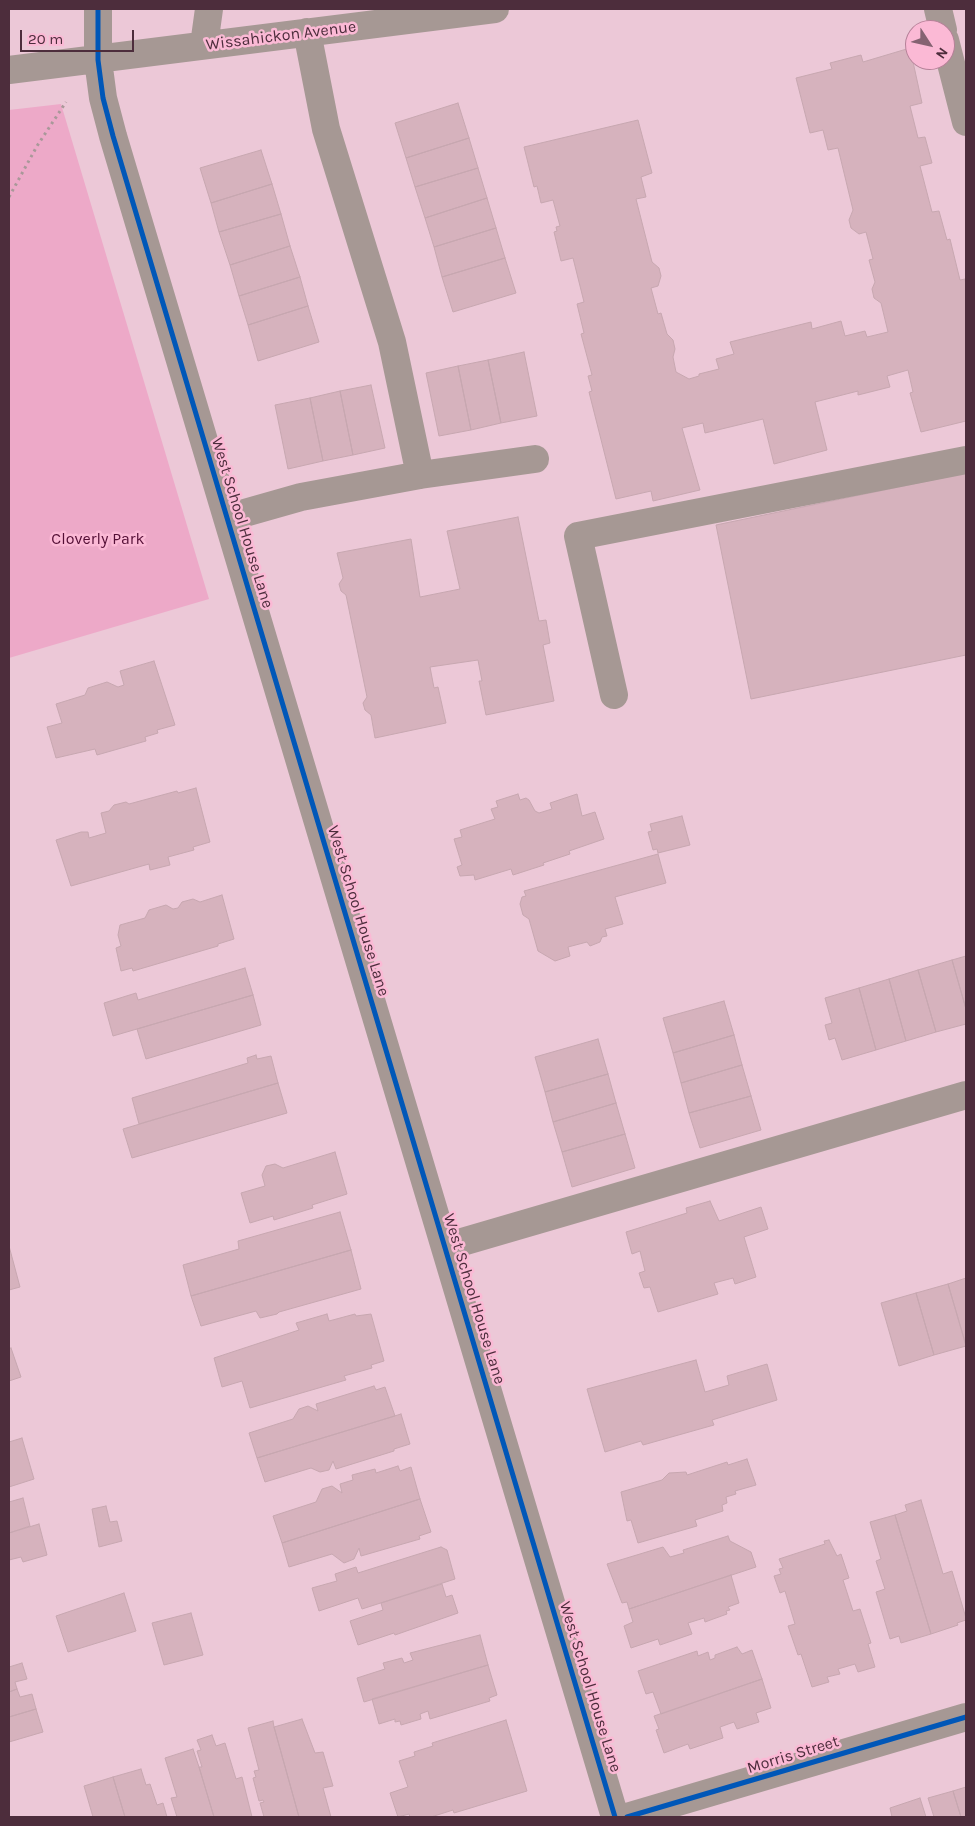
<!DOCTYPE html>
<html>
<head>
<meta charset="utf-8">
<style>
  body { margin:0 }
  #map { position:relative; width:975px; height:1826px; overflow:hidden; background:#ecc8d7; font-family:Karla,sans-serif }
  canvas { display:block }
  .frame { position:absolute; inset:0; border:10px solid #4d2d3c; pointer-events:none }
  .north { position:absolute; left:905px; top:20px; width:50px; height:50px; box-sizing:border-box; background:#fbb9d5; border:1px solid #b58198; border-radius:50%; rotate:125deg; font-size:14px; font-weight:700; line-height:20px; text-align:center; color:#4d2d3c }
  .north::after { content:''; display:block; margin:auto; width:18px; height:22px; background:#856372; clip-path:polygon(50% 0,100% 100%,50% 72%,0 100%) }
  .scale { position:absolute; left:20px; top:30px; width:114px; height:22px; box-sizing:border-box; border:2px solid #4d2d3c; border-top:0; padding-left:6px; font-size:15px; line-height:18px; white-space:nowrap; color:#4d2d3c; -webkit-text-stroke:4px #fbb9d5; paint-order:stroke }
</style>
</head>
<body>
<div id="map">
<canvas width="975" height="1826"></canvas>
<div class="frame"></div>
<div class="north">N</div>
<div class="scale">20 m</div>
</div>
<script>
const g = document.querySelector('canvas').getContext('2d');
g.lineJoin = 'round';
function paint(path, color) { g.fillStyle = color; g.fill(path, 'evenodd'); }
const poly = rows => new Path2D(rows.map(r => 'M' + r).join(''));
function strokePath(path, color, width, dash) { g.strokeStyle = color; g.lineWidth = width; g.lineCap = dash ? 'butt' : 'round'; g.setLineDash(dash || []); g.stroke(path); }
function drawText(font, color, halo, rows, align = 'center') {
  g.font = font + ' Karla,sans-serif'; g.lineWidth = 5; g.setLineDash([]); g.textBaseline = 'middle'; g.strokeStyle = halo; g.fillStyle = color; for (const [text, x, y, turn = 0] of rows) {
    g.save(); g.translate(x, y); g.rotate((+turn || 0) * Math.PI / 180); g.textAlign = isNaN(turn) ? turn : align; if (halo) g.strokeText(text, 0, 0); g.fillText(text, 0, 0); g.restore();
  }
}
const green = poly([
  [61,104,209,599,9,658,9,110]
]);
const building = poly([
  [910,48,922,103,910,106,918,138,925,137,932,163,920,166,932,212,939,211,947,240,950,239,960,280,965,279,966,285,966,421,921,432,910,393,913,392,908,370,887,376,890,387,858,395,858,391,815,402,827,450,774,464,763,419,705,433,703,423,682,428,700,490,653,501,651,491,616,499,589,392,592,391,588,376,592,375,581,334,584,333,577,304,584,302,573,258,561,261,554,232,557,231,556,227,560,226,553,200,541,203,537,186,534,187,524,147,638,120,652,173,641,177,646,197,636,199,652,262,659,268,661,276,658,286,651,288,658,314,661,313,667,334,673,340,675,349,673,357,676,372,689,379,699,376,699,374,719,369,716,359,734,354,730,342,811,322,812,329,841,321,845,336,865,331,867,337,888,332,881,303,874,298,872,289,875,282,869,260,873,259,866,232,859,234,851,228,849,220,853,210,838,148,828,150,823,130,810,133,796,78,832,69,830,63,861,55,863,62,910,48],
  [458,103,469,138,406,158,395,123,458,103],
  [469,138,478,168,415,187,406,158,469,138],
  [261,150,272,184,211,203,200,168,261,150],
  [478,168,487,198,425,218,415,187,478,168],
  [272,184,281,214,219,232,211,203,272,184],
  [487,198,496,228,434,247,425,218,487,198],
  [281,214,290,246,230,265,219,232,281,214],
  [496,228,505,258,442,277,434,247,496,228],
  [290,246,300,277,239,296,230,265,290,246],
  [505,258,516,293,453,312,442,277,505,258],
  [300,277,308,306,248,325,239,296,300,277],
  [308,306,319,342,258,361,248,325,308,306],
  [524,352,537,416,501,423,488,360,524,352],
  [488,360,501,423,471,430,458,366,488,360],
  [458,366,471,430,439,436,426,373,458,366],
  [371,385,385,448,353,455,340,391,371,385],
  [340,391,353,455,323,461,310,398,340,391],
  [310,398,323,461,288,469,275,405,310,398],
  [966,473,966,655,751,699,716,525,966,473],
  [518,517,539,621,546,620,550,643,543,645,554,701,486,715,479,681,482,681,478,660,430,667,434,688,438,687,446,723,375,738,371,715,365,710,363,703,367,697,346,595,341,591,339,584,343,578,337,553,411,539,420,597,460,589,447,531,518,517],
  [154,661,175,725,157,730,158,733,145,737,146,741,97,755,95,749,56,758,47,727,62,723,56,704,85,695,88,688,107,682,118,687,124,685,120,671,154,661],
  [196,788,210,842,193,847,194,850,168,857,170,865,150,870,149,864,71,886,56,840,81,832,88,832,89,838,106,833,101,813,109,811,114,805,126,802,129,804,177,791,178,793,196,788],
  [518,794,520,800,526,798,529,800,535,811,539,813,552,809,550,803,577,794,582,816,595,812,604,839,569,851,570,854,543,863,544,865,513,875,511,869,475,880,474,875,460,876,457,867,462,865,454,839,462,837,460,830,495,819,491,809,498,807,496,801,518,794],
  [682,816,690,845,658,853,657,849,653,850,648,832,652,831,650,824,682,816],
  [658,854,666,883,615,897,623,924,605,929,607,936,602,937,600,942,590,946,587,942,568,947,570,956,555,961,538,951,529,919,523,915,520,904,522,897,526,896,524,891,658,854],
  [222,895,234,939,218,944,218,946,133,971,132,968,121,971,116,948,121,946,118,935,120,925,145,918,149,910,166,905,173,909,178,908,182,902,193,899,200,902,222,895],
  [966,956,966,1009,952,960,966,956],
  [952,960,966,1009,966,1024,936,1032,918,970,952,960],
  [245,968,253,995,113,1036,104,1003,136,993,138,1000,245,968],
  [918,970,936,1032,906,1041,889,979,918,970],
  [889,979,906,1041,876,1050,859,988,889,979],
  [859,988,876,1050,842,1060,835,1038,829,1040,825,1025,832,1023,825,998,859,988],
  [253,995,261,1025,146,1059,137,1029,253,995],
  [724,1001,734,1035,673,1053,663,1018,724,1001],
  [734,1035,742,1065,681,1083,673,1053,734,1035],
  [598,1039,608,1074,545,1092,535,1057,598,1039],
  [256,1055,257,1059,271,1056,278,1083,139,1124,132,1098,248,1063,247,1058,256,1055],
  [742,1065,751,1096,689,1113,681,1083,742,1065],
  [608,1074,616,1103,553,1122,545,1092,608,1074],
  [278,1083,287,1113,132,1158,123,1129,278,1083],
  [751,1096,761,1130,700,1148,689,1113,751,1096],
  [616,1103,625,1134,562,1152,553,1122,616,1103],
  [625,1134,635,1168,572,1187,562,1152,625,1134],
  [335,1152,347,1194,312,1205,313,1208,274,1220,273,1216,250,1223,241,1193,265,1186,262,1175,266,1166,275,1164,283,1168,335,1152],
  [710,1201,719,1221,761,1207,768,1229,744,1237,756,1277,735,1284,733,1278,714,1283,718,1294,658,1312,650,1287,644,1288,639,1273,645,1271,640,1251,632,1254,626,1232,687,1213,686,1208,710,1201],
  [340,1212,351,1250,191,1296,183,1265,239,1249,238,1241,340,1212],
  [9,1246,20,1287,9,1290,9,1246],
  [351,1250,361,1289,279,1312,277,1314,260,1318,256,1311,201,1326,191,1296,351,1250],
  [966,1278,966,1345,948,1284,966,1278],
  [948,1284,966,1346,934,1355,916,1293,948,1284],
  [916,1293,934,1355,899,1366,881,1303,916,1293],
  [327,1314,329,1321,355,1314,356,1316,371,1314,384,1361,371,1365,372,1368,344,1376,346,1380,250,1408,242,1381,222,1387,214,1358,299,1330,296,1323,327,1314],
  [11,1348,21,1377,9,1381,9,1349,11,1348],
  [696,1360,705,1392,729,1385,727,1376,767,1364,777,1400,712,1420,714,1425,643,1445,641,1441,605,1452,587,1389,696,1360],
  [374,1386,376,1390,385,1387,395,1416,257,1458,249,1433,293,1419,299,1409,308,1406,318,1411,316,1404,374,1386],
  [401,1414,410,1444,394,1449,394,1451,336,1469,333,1461,329,1470,320,1472,311,1468,265,1482,257,1458,401,1414],
  [22,1438,34,1479,9,1487,9,1442,22,1438],
  [747,1459,756,1485,735,1491,736,1494,726,1497,727,1503,722,1505,723,1511,695,1520,697,1526,638,1543,631,1520,627,1521,621,1492,662,1480,669,1473,686,1472,687,1475,727,1462,728,1465,747,1459],
  [398,1466,400,1471,411,1467,420,1499,282,1543,273,1516,316,1502,322,1489,332,1486,342,1493,340,1484,353,1480,352,1475,375,1469,376,1473,398,1466],
  [23,1498,30,1526,9,1533,9,1502,23,1498],
  [420,1499,431,1532,419,1536,420,1539,361,1556,359,1548,354,1559,344,1563,332,1554,289,1567,282,1543,420,1499],
  [921,1500,943,1574,952,1571,966,1618,966,1620,957,1623,958,1625,931,1634,895,1515,907,1511,905,1505,921,1500],
  [106,1506,110,1522,117,1521,122,1541,99,1547,92,1509,106,1506],
  [895,1515,931,1634,901,1643,899,1636,890,1639,876,1592,885,1589,876,1561,881,1559,870,1522,895,1515],
  [39,1524,47,1555,23,1562,21,1557,9,1560,9,1533,39,1524],
  [728,1536,730,1541,751,1552,756,1567,629,1609,627,1602,622,1603,607,1564,663,1547,670,1557,684,1553,683,1550,728,1536],
  [829,1540,837,1556,841,1554,849,1578,843,1580,853,1611,860,1609,871,1643,868,1644,875,1667,858,1672,855,1664,838,1669,840,1674,827,1677,829,1682,812,1687,801,1654,798,1655,788,1626,795,1624,785,1591,780,1593,774,1576,781,1574,779,1569,783,1568,779,1559,825,1544,824,1541,829,1540],
  [441,1547,447,1550,455,1579,362,1609,358,1598,319,1611,312,1588,337,1581,335,1574,356,1567,358,1573,441,1547],
  [731,1575,739,1603,728,1607,730,1610,726,1611,727,1614,705,1622,704,1618,688,1623,692,1634,660,1645,658,1639,631,1648,624,1626,633,1622,629,1609,731,1575],
  [442,1584,446,1597,452,1595,458,1613,395,1635,394,1633,358,1645,350,1621,383,1610,381,1603,442,1584],
  [124,1593,136,1631,68,1652,56,1616,124,1593],
  [191,1613,203,1655,164,1665,152,1623,191,1613],
  [480,1635,488,1665,364,1702,357,1678,385,1669,383,1663,402,1658,404,1663,413,1660,410,1653,480,1635],
  [737,1647,742,1654,752,1650,762,1679,661,1714,653,1692,646,1694,638,1671,697,1651,698,1656,708,1652,710,1660,715,1658,715,1655,737,1647],
  [22,1663,27,1679,15,1682,17,1689,9,1692,9,1667,22,1663],
  [488,1665,497,1695,489,1698,490,1701,430,1719,428,1711,420,1714,421,1719,401,1725,400,1721,395,1722,395,1719,379,1724,372,1699,488,1665],
  [762,1679,771,1708,756,1713,759,1722,737,1729,734,1722,720,1727,723,1738,690,1749,688,1744,664,1753,656,1730,659,1729,654,1716,762,1679],
  [17,1689,20,1697,32,1694,36,1709,9,1717,9,1692,17,1689],
  [36,1709,43,1732,9,1742,9,1717,36,1709],
  [302,1719,315,1753,323,1752,333,1786,323,1788,331,1817,299,1817,274,1727,302,1719],
  [506,1720,527,1791,454,1813,453,1810,431,1817,410,1817,409,1814,398,1817,390,1793,408,1787,399,1761,415,1756,414,1752,433,1746,432,1743,506,1720],
  [273,1721,274,1727,299,1817,264,1817,260,1803,264,1802,263,1800,259,1801,253,1778,256,1777,254,1771,259,1770,248,1728,273,1721],
  [212,1735,216,1746,225,1743,236,1779,242,1777,252,1817,214,1817,199,1767,202,1767,197,1751,201,1750,197,1740,212,1735],
  [193,1749,199,1767,214,1817,177,1817,171,1798,177,1797,165,1758,193,1749],
  [141,1769,146,1785,150,1784,157,1805,163,1803,167,1817,125,1817,113,1777,141,1769],
  [113,1777,125,1817,93,1817,84,1786,113,1777],
  [966,1787,966,1817,961,1817,953,1791,966,1787],
  [953,1791,961,1817,934,1817,928,1798,953,1791],
  [920,1798,926,1817,892,1817,890,1808,920,1798]
]);
const path = poly([
  [9,197,37,146,66,102]
]);
const minor = poly([
  [98,9,98,60,103,98,113,136,615,1817],
  [938,9,943,30],
  [307,32,326,129,392,342,420,475],
  [945,40,966,122],
  [204,45,209,9],
  [9,70,495,9],
  [227,518,301,497,420,475,535,459],
  [614,695,578,536,966,460],
  [445,1247,966,1095],
  [627,1817,966,1717]
]);
const cycleway = poly([
  [98,9,98,60,103,98,113,136,615,1817],
  [627,1817,966,1717]
]);
const streetNames = [
  ["Wissahickon Avenue",281,36,-7],
  ["West School House Lane",242,523,73],
  ["West School House Lane",358,911,73],
  ["West School House Lane",474,1299,73],
  ["West School House Lane",590,1687,73],
  ["Morris Street",793,1755,-17]
];
const parkNames = [
  ["Cloverly Park",98,539]
];
paint(green, '#eda9c8');
paint(building, '#d6b2bd');
strokePath(building, '#c7a7b0', 1);
strokePath(path, '#a99899', 3, [2.5, 4]);
strokePath(minor, '#a69894', 28);
strokePath(cycleway, '#0057b8', 5);
drawText('16px', '#4d2d3c', '#fbb9d5', streetNames);
drawText('16px', '#530e35', '#fbb9d5', parkNames);
</script>
</body>
</html>
